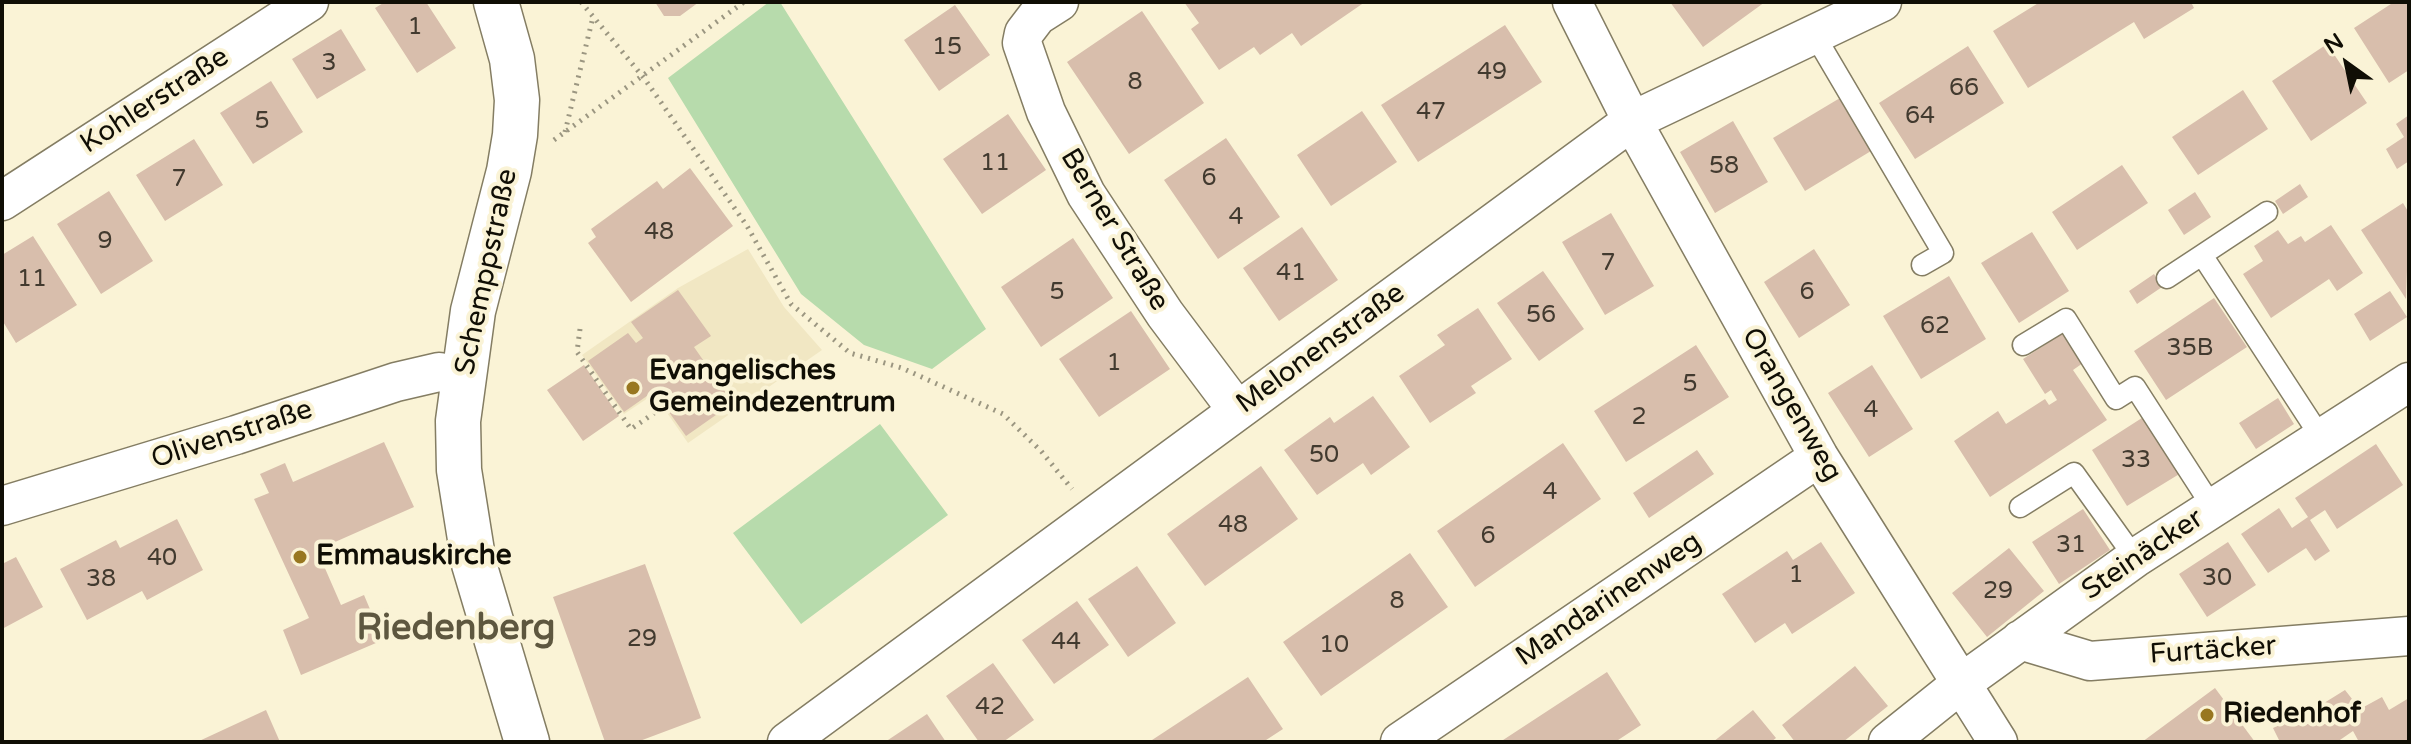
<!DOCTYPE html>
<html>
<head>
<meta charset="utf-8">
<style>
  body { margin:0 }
  #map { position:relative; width:2411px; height:744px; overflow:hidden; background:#faf3d6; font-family:"Varela Round",sans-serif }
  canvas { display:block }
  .frame { position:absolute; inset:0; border:4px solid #100e05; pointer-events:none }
  .north { position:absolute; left:2307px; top:24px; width:80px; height:80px; -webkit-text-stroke:6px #faf3d6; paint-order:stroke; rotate:327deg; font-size:22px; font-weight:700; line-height:32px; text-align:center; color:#100e05 }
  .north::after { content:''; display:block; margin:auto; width:28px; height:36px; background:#100e05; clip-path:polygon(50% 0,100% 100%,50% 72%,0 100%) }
</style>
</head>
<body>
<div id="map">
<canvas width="2411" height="744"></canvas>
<div class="frame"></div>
<div class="north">N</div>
</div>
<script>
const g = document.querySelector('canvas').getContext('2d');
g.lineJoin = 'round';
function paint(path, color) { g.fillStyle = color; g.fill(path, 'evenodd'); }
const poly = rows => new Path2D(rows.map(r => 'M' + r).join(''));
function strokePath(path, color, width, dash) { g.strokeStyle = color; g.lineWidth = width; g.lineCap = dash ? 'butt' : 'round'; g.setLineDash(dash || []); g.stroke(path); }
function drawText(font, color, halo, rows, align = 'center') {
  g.font = font + ' "Varela Round",sans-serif'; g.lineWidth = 8; g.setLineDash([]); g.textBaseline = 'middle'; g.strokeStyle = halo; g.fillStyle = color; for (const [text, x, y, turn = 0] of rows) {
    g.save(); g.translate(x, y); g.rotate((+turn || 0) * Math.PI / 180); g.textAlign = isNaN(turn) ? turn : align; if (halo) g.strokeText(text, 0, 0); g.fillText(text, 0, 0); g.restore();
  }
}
const built = poly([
  [748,249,784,307,822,350,688,443,654,394,624,414,582,355,678,288]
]);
const green = poly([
  [769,2,780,2,986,329,932,369,864,345,801,294,668,78],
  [880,424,948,515,801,624,733,533]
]);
const building = poly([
  [385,2,426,2,456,48,417,73,375,8],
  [655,2,699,2,680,16,664,16],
  [1184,2,1365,2,1301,46,1292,33,1260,55,1254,47,1219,70,1191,29,1199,23],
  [1670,2,1765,2,1703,47],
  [2040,2,2191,2,2194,8,2144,39,2134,22,2028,88,1993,31],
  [2394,2,2409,2,2409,70,2389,83,2354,28],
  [955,5,990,55,939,91,904,40],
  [1142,11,1204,103,1129,154,1067,62],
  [1505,25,1542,82,1418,162,1381,105],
  [341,29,366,70,317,99,292,59],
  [2327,44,2367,103,2311,141,2272,81],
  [1968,46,2004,103,1915,159,1879,103],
  [271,81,303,132,253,164,220,113],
  [2243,90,2268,129,2198,175,2172,137],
  [1840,98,1871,151,1805,191,1773,138],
  [1362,111,1397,162,1331,206,1297,155],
  [1008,114,1046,170,982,214,943,159],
  [2409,115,2409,161,2397,169,2386,149,2404,137,2396,124],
  [1733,121,1768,182,1715,213,1680,152],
  [1226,138,1280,217,1218,259,1164,180],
  [194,139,223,185,165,221,136,175],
  [2122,165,2148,203,2077,250,2052,212],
  [690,168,733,226,631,302,588,243,596,237,591,229,657,181,663,189],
  [2300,184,2308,197,2283,214,2275,201],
  [109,191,153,261,101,294,57,224],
  [2195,192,2211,217,2184,235,2168,210],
  [2403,203,2409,213,2406,299,2361,230],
  [1611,213,1654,286,1605,315,1562,242],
  [2331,225,2363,273,2337,291,2329,279,2271,318,2243,274,2263,261,2254,246,2278,230,2288,244,2301,236,2305,242],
  [1302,227,1338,280,1279,321,1243,268],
  [2032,232,2069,291,2019,323,1981,263],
  [33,236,77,305,16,343,2,320,2,255],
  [1073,238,1113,298,1041,347,1001,287],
  [1814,249,1850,305,1799,338,1764,282],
  [1543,271,1584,329,1539,361,1497,303],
  [2154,274,2162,287,2137,304,2129,291],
  [1949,276,1986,339,1921,379,1883,316],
  [678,290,711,336,694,347,733,403,686,436,654,391,624,412,588,361,628,333,636,343,643,338,631,322],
  [2390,291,2407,317,2370,341,2354,314],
  [2214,298,2247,347,2166,400,2134,351],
  [1478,308,1512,359,1471,386,1476,393,1430,423,1399,376,1445,345,1437,335],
  [1131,311,1170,369,1099,417,1059,359],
  [2063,333,2083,363,2073,370,2107,420,1990,497,1954,441,1998,411,2006,424,2045,399,2049,405,2057,400,2051,390,2045,394,2023,359],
  [1696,345,1729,397,1626,462,1594,411],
  [584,365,619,416,583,441,547,390],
  [1872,365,1913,429,1869,457,1828,393],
  [1373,396,1410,447,1371,475,1363,463,1317,495,1284,450,1330,417,1334,423],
  [2278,398,2294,424,2256,449,2239,423],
  [2145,416,2181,473,2127,506,2092,450],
  [384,442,414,507,317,550,341,605,364,595,383,640,301,675,283,630,309,618,254,499,269,493,260,474,285,463,293,482],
  [1563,443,1601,499,1475,587,1437,531],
  [2376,444,2403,485,2337,529,2325,510,2310,520,2330,551,2315,561,2306,548,2268,573,2241,534,2279,508,2292,528,2308,517,2295,498],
  [1697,450,1714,474,1649,518,1633,493],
  [1261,466,1298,519,1205,586,1167,534],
  [2083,509,2110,550,2059,584,2032,542],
  [177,519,203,570,147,600,142,591,87,620,60,569,116,540,120,548],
  [1821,542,1855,593,1792,634,1785,623,1755,643,1722,594,1787,551,1793,560],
  [2228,542,2256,585,2207,617,2179,574],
  [2009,548,2044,591,1987,637,1952,593],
  [1410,553,1448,607,1321,696,1283,642],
  [16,557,43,607,2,629,2,564],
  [645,564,701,718,637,742,605,742,553,597],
  [1137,566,1176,623,1128,657,1088,599],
  [1077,601,1109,645,1054,684,1022,640],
  [993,663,1034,720,1003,742,979,742,946,696],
  [1855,666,1888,706,1843,742,1795,742,1782,725],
  [1607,672,1641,725,1615,742,1500,742],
  [1248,677,1283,729,1263,742,1149,742],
  [2215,688,2255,742,2142,742],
  [2345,690,2360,709,2382,697,2389,710,2409,698,2409,742,2359,742,2353,731,2337,742,2280,742,2273,728,2316,708],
  [266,710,280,742,197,742],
  [1753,710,1776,738,1771,742,1713,742],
  [927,714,946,742,885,742]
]);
const path = poly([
  [581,2,644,78,747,226,791,304,850,353,902,368,1003,414,1041,451,1072,489],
  [565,132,593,17],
  [554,140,744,2],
  [580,329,577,352,631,429,660,409]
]);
const service = poly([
  [1814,34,1943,253,1922,265],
  [2202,255,2267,212],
  [2167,278,2202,255,2322,439],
  [2023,345,2066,319,2116,399,2135,387,2213,508],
  [2020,507,2074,473,2135,558]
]);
const minor = poly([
  [1059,2,1037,16,1024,33,1022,43,1046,112,1086,194,1165,314,1237,410],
  [1572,2,1632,121,1819,457,1998,742],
  [2,201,309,2],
  [2,506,236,435,396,382,439,372,464,376],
  [2020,640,2090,661,2409,636],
  [787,742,1632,121,1882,2],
  [1400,742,1819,457],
  [1888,742,1963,682,2135,558,2409,382]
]);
const tertiary = poly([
  [496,2,512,59,517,100,515,135,509,171,473,311,458,421,459,470,474,564,527,742]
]);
const markers = [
  [633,388,8,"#987720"],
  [300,557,8,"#987720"],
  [2207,715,8,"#987720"]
];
const numberNames = [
  ["1",415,28],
  ["15",947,48],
  ["3",329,64],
  ["49",1492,73],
  ["8",1135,83],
  ["66",1964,89],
  ["47",1431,113],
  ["64",1920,117],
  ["5",262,122],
  ["11",995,164],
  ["58",1724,167],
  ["6",1209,179],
  ["7",179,180],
  ["4",1236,218],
  ["48",659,233],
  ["9",105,242],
  ["7",1608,264],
  ["41",1291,274],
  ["11",32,280],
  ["5",1057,293],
  ["6",1807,293],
  ["56",1541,316],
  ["62",1935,327],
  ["35B",2190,349],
  ["1",1114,364],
  ["5",1690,385],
  ["4",1871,411],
  ["2",1639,418],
  ["50",1324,456],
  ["33",2136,461],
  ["4",1550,493],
  ["48",1233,526],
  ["6",1488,537],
  ["31",2071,546],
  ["40",162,559],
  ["1",1796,576],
  ["30",2217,579],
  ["38",101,580],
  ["29",1998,592],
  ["8",1397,602],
  ["29",642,640],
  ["44",1066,643],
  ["10",1334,646],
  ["42",990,708]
];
const streetNames = [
  ["Kohlerstraße",155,101,-33],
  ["Berner Straße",1114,230,59],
  ["Schemppstraße",487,272,-78],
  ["Melonenstraße",1321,349,-36],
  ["Orangenweg",1791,405,60],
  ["Olivenstraße",232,435,-18],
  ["Steinäcker",2143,555,-34],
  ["Mandarinenweg",1609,600,-34],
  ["Furtäcker",2213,651,-4]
];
const poiNames = [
  ["Evangelisches",649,372],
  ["Gemeindezentrum",649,404],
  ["Emmauskirche",316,557],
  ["Riedenhof",2223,715]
];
const districtNames = [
  ["Riedenberg",456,630]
];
paint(built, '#f1e7c3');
paint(green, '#b7dbac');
paint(building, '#d8beac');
strokePath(service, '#847d63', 23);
strokePath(minor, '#847d63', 41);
strokePath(tertiary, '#847d63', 47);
strokePath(path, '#9b9681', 5, [2, 6]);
strokePath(service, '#fff', 20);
strokePath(minor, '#fff', 38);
strokePath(tertiary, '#fff', 44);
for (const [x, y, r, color] of markers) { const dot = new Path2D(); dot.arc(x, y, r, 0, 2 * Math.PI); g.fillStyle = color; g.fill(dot); strokePath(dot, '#faf3d6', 3); }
drawText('24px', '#423a2f', null, numberNames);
drawText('28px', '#100e05', '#faf3d6', streetNames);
drawText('bold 28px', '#100e05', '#faf3d6', poiNames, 'left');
drawText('bold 36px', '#5e573f', '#faf3d6', districtNames);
</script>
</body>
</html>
